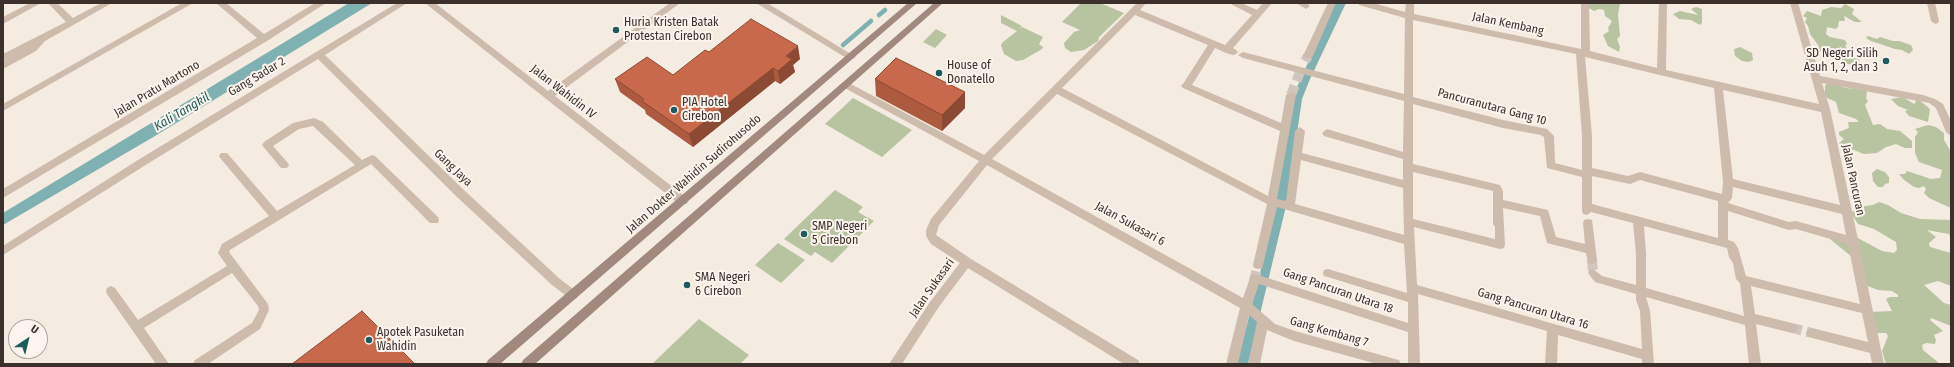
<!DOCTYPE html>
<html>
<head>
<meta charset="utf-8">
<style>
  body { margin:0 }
  #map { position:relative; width:1954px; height:367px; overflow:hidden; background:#f4ebe1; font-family:"Fira Sans Condensed",sans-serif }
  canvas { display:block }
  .frame { position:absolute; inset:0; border:4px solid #3b302b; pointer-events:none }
  .north { position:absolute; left:8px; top:319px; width:40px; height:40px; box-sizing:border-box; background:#fbf5ee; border:1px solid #aea6a0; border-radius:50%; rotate:35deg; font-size:11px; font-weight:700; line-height:16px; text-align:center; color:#3b302b }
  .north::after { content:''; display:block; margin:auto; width:14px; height:18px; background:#1f5a5e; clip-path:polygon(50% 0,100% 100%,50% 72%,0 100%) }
</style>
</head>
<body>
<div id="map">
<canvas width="1954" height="367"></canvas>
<div class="frame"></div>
<div class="north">U</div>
</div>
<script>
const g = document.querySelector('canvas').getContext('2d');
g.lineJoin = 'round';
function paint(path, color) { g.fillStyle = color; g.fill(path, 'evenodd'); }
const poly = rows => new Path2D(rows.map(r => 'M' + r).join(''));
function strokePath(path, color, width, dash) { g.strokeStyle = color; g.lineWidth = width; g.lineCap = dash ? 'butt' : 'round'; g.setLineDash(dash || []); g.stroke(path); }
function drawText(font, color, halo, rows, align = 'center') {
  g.font = font + ' "Fira Sans Condensed",sans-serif'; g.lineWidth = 4; g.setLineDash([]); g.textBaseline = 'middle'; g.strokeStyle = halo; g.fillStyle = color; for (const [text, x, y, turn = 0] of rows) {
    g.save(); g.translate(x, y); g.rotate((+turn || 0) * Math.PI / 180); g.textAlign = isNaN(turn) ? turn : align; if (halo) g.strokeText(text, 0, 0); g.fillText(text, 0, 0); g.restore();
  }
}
const green = poly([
  [1081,3,1100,3,1124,13,1099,37,1098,41,1084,50,1071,52,1065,48,1064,43,1074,32,1080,30,1062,22],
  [1586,3,1620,4,1618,14,1620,36,1617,39,1620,47,1619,52,1608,46,1603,35,1609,31,1608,28,1612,21,1605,16,1604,10,1599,9,1594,11,1587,7],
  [1845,4,1854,9,1852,14,1862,22,1855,22,1844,16,1845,21,1839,21,1838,27,1836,29,1827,27,1826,34,1830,37,1845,40,1847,44,1845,46,1849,51,1848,53,1859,60,1860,63,1858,66,1843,63,1836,57,1826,55,1820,51,1818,45,1810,34,1808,26,1805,22,1807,18,1803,16,1807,11,1821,16,1822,10,1831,7,1841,8],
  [1696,7,1702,9,1702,23,1700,25,1691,20,1679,19,1673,14,1680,11,1698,15,1691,9],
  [1001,15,1022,26,1019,29,1022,27,1043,37,1039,44,1043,47,1042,49,1023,60,1016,61,1004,54,1001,45,1003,42,1017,31,1001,23],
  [936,29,947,35,935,48,923,42],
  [1868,36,1877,39,1880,37,1893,41,1899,41,1911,45,1913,50,1909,54,1902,50,1895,49,1871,41,1866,38],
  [1740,47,1752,53,1753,60,1749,62,1742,61,1735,56,1734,49],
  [1828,82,1846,88,1865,90,1867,92,1866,98,1868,101,1865,105,1873,125,1880,124,1887,129,1900,131,1912,141,1912,148,1905,148,1896,144,1886,147,1877,153,1864,154,1841,145,1839,143,1844,139,1839,135,1839,132,1849,128,1848,122,1859,122,1856,119,1839,113,1836,102,1825,97,1825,86],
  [1903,97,1914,104,1916,102,1915,99,1918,99,1930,109,1928,122,1909,116,1905,111,1908,110,1898,106,1891,99],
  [853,98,912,130,882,157,825,124],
  [1928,125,1936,127,1944,133,1944,140,1951,152,1951,208,1929,198,1924,193,1926,189,1924,186,1919,188,1914,187,1903,179,1899,174,1905,174,1907,171,1931,179,1940,178,1942,170,1919,162,1915,153,1915,137,1918,132,1915,129],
  [1877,169,1885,172,1889,177,1889,183,1885,184,1883,187,1878,187,1873,181,1872,173],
  [835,190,863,207,858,212,874,221,832,263,815,252,811,256,784,239],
  [1879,202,1888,205,1901,213,1920,219,1951,220,1951,239,1949,234,1927,230,1936,237,1929,243,1930,247,1951,253,1951,286,1938,281,1924,285,1944,303,1951,305,1951,326,1931,318,1930,320,1943,331,1934,335,1936,340,1935,344,1926,343,1922,345,1923,350,1940,364,1886,364,1882,351,1888,336,1886,333,1877,333,1869,312,1892,311,1886,299,1890,297,1898,297,1898,295,1892,291,1878,290,1865,285,1857,261,1830,239,1838,235,1852,235,1882,251,1894,253,1897,250,1896,242,1874,229,1858,224,1851,213,1858,207,1873,205],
  [778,243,805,260,781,283,755,265],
  [699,319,749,355,740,364,652,364]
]);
const water = poly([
  [349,3,372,3,155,136,3,225,3,213],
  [1335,3,1346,3,1310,79,1302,99,1287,202,1248,364,1237,364,1264,257,1293,96]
]);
const stream = poly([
  [879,15,885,10],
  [843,45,871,21]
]);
const minorTunnel = poly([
  [1305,61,1308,56],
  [1291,95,1300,72],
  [1592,260,1593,273],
  [1254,281,1258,265],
  [1792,328,1812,333]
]);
const minor = poly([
  [30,3,41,3,3,24,3,17,30,3],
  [48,3,57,3,73,18,101,3,112,3,45,41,36,51,3,69,3,62,6,60,3,61,3,54,66,22,48,3],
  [182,3,193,3,3,111,3,104,182,3],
  [216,3,226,3,264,34,315,3,326,3,267,41,3,198,3,189,257,38,216,3],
  [397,3,407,3,325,55,465,191,560,279,577,292,578,295,577,298,573,300,569,298,552,285,457,197,318,59,144,166,3,255,3,246,138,160,397,3],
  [425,3,435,3,548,91,670,3,680,3,555,96,687,198,688,201,687,204,679,204,425,3],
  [756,3,767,3,856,57,851,60,848,59,756,3],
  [1137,3,1146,3,1140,10,1225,45,1252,15,1229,3,1241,3,1257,10,1263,3,1272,3,1233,48,1236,50,1238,52,1236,54,1233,55,1226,53,1215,48,1192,85,1281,123,1286,95,1291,92,1294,93,1296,95,1277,199,1286,201,1295,131,1300,127,1305,131,1302,153,1403,180,1403,159,1324,136,1322,133,1327,129,1403,152,1404,101,1243,58,1238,55,1243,52,1404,94,1405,18,1359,5,1358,3,1373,3,1405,12,1406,3,1414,3,1414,14,1581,49,1581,3,1589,3,1590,51,1657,68,1659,3,1667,3,1666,70,1819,104,1790,3,1798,3,1820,76,1923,95,1935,99,1943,104,1951,121,1951,136,1946,132,1936,108,1929,103,1822,83,1830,109,1852,211,1884,364,1872,364,1870,353,1812,338,1808,336,1806,333,1808,330,1812,328,1868,342,1862,313,1751,286,1755,314,1792,323,1796,325,1798,328,1796,331,1792,333,1756,324,1761,364,1749,364,1745,325,1646,297,1650,311,1654,364,1642,364,1642,359,1558,335,1557,364,1545,364,1547,331,1418,294,1420,364,1408,364,1408,332,1259,284,1252,304,1275,324,1295,331,1395,359,1399,360,1401,364,1377,364,1294,341,1267,330,1260,364,1248,364,1257,322,1249,315,1238,364,1226,364,1240,308,987,165,939,225,936,235,971,259,1138,360,1140,364,1124,364,968,268,938,308,902,364,889,364,930,302,960,263,931,244,926,236,926,230,931,219,979,161,843,87,841,85,843,83,849,83,984,155,1137,3],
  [1135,15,1208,45,1183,84,1181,86,1183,88,1280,131,1268,196,1062,88,1135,15],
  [1413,20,1576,54,1582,136,1582,170,1555,163,1554,136,1547,129,1503,120,1413,97,1413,20],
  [1585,57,1714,88,1723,182,1722,194,1640,172,1628,176,1592,168,1592,136,1585,57],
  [1723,90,1821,112,1840,205,1733,179,1723,90],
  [1057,94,1267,204,1253,265,1254,268,1258,269,1262,268,1263,265,1277,207,1404,244,1407,293,1328,269,1324,270,1323,273,1324,276,1328,277,1408,302,1408,323,1255,274,1251,275,1250,278,1243,298,992,159,1057,94],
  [1413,104,1503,128,1541,135,1544,137,1547,168,1582,177,1582,211,1583,214,1587,215,1591,212,1633,223,1636,254,1636,285,1602,276,1593,269,1589,270,1588,273,1595,282,1636,294,1636,300,1640,311,1642,349,1417,285,1414,227,1500,249,1504,248,1505,245,1503,208,1540,216,1547,243,1586,253,1588,263,1592,264,1596,263,1597,260,1592,220,1588,219,1584,220,1583,223,1585,244,1556,237,1548,210,1503,200,1503,191,1500,185,1413,164,1413,104],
  [1301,160,1403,188,1404,235,1295,204,1301,160],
  [1413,172,1493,191,1493,224,1495,227,1495,239,1413,219,1413,172],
  [1592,176,1630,184,1640,180,1718,201,1718,238,1592,204,1592,176],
  [1733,187,1842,214,1846,235,1796,221,1789,222,1728,203,1732,198,1733,187],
  [1728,211,1789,230,1796,229,1848,244,1860,304,1746,276,1738,248,1734,242,1728,240,1728,211],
  [1644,226,1727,248,1729,257,1733,263,1736,279,1740,283,1744,316,1646,288,1646,254,1644,226],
  [1296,3,1307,3,1310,6,1306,9,1296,3],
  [1328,3,1336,3,1313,56,1311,58,1305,58,1303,56,1328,3],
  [1927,3,1935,3,1939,21,1938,23,1935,24,1931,21,1927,3],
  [314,118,323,122,362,160,372,155,375,156,438,217,439,220,438,223,430,223,371,164,230,250,229,252,268,304,269,310,260,329,208,364,193,364,195,360,252,323,259,310,258,306,232,273,144,328,169,364,156,364,107,294,106,291,107,288,111,286,115,288,138,320,227,266,218,253,222,244,269,216,221,159,219,156,221,153,227,153,277,211,355,165,313,126,299,129,273,146,287,162,289,165,287,168,281,168,262,145,264,142,293,123,314,118]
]);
const secondary = poly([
  [908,3,917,3,500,364,486,364,488,360,908,3],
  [934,3,943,3,535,364,521,364,523,360,934,3]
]);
const wall = poly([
  [709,52,800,59,793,65,795,72,780,84,775,81,693,147,646,114,645,110,620,92,615,79,673,75],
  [875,79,965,92,965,108,942,131,876,96]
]);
const shadedWall = poly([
  [798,46,800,59,793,65,795,72,780,84,778,71,786,56],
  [773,68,775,81,693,147,689,134],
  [965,92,965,108,942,131,942,115]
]);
const building = poly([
  [751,19,798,46,786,56,792,59,778,71,773,68,689,134,642,101,644,99,615,79,647,57,673,75,705,50,709,52,751,19],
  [896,58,965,92,942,115,875,79,896,58],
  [362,311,415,364,292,364,362,311]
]);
const markers = [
  [616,30,4,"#1f5a5e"],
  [1886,61,4,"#1f5a5e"],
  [939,73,4,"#1f5a5e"],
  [674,110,4,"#1f5a5e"],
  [804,234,4,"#1f5a5e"],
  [687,285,4,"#1f5a5e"],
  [369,340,4,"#1f5a5e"]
];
const poiNames = [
  ["Huria Kristen Batak",624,23],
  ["Protestan Cirebon",624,37],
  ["SD Negeri Silih",1878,54,"right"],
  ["Asuh 1, 2, dan 3",1878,68,"right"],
  ["House of",947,66],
  ["Donatello",947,80],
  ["PIA Hotel",682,103],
  ["Cirebon",682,117],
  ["SMP Negeri",812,227],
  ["5 Cirebon",812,241],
  ["SMA Negeri",695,278],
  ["6 Cirebon",695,292],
  ["Apotek Pasuketan",377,333],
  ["Wahidin",377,347]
];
const streetNames = [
  ["Jalan Kembang",1508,24,12],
  ["Gang Sadar 2",257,77,-31],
  ["Jalan Pratu Martono",157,89,-31],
  ["Jalan Wahidin IV",563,92,38],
  ["Pancuranutara Gang 10",1492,107,15],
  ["Gang Jaya",453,168,44],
  ["Jalan Dokter Wahidin Sudirohusodo",694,174,-41],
  ["Jalan Pancuran",1853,180,78],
  ["Jalan Sukasari 6",1130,224,29],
  ["Jalan Sukasari",932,288,-55],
  ["Gang Pancuran Utara 18",1338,291,19],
  ["Gang Pancuran Utara 16",1533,309,17],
  ["Gang Kembang 7",1329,332,16]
];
const waterNames = [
  ["Kali Tangkil",182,112,-31]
];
paint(green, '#b8c4a0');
paint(water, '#7fb0b2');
strokePath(stream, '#7fb0b2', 4.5);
strokePath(minorTunnel, '#cfc6bd', 10, [10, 5]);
paint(minor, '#cdbbac');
paint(secondary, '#a18a7d');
paint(wall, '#ac5a40');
paint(shadedWall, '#8c4a34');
paint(building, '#c8694b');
strokePath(building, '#8c4a34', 1);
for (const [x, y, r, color] of markers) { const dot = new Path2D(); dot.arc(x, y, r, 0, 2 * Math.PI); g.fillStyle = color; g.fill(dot); strokePath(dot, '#fbf5ee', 1.5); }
drawText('12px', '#3b302b', '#fbf5ee', poiNames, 'left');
drawText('12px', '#3b302b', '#fbf5ee', streetNames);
drawText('italic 13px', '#1f5a5e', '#fbf5ee', waterNames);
</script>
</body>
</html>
